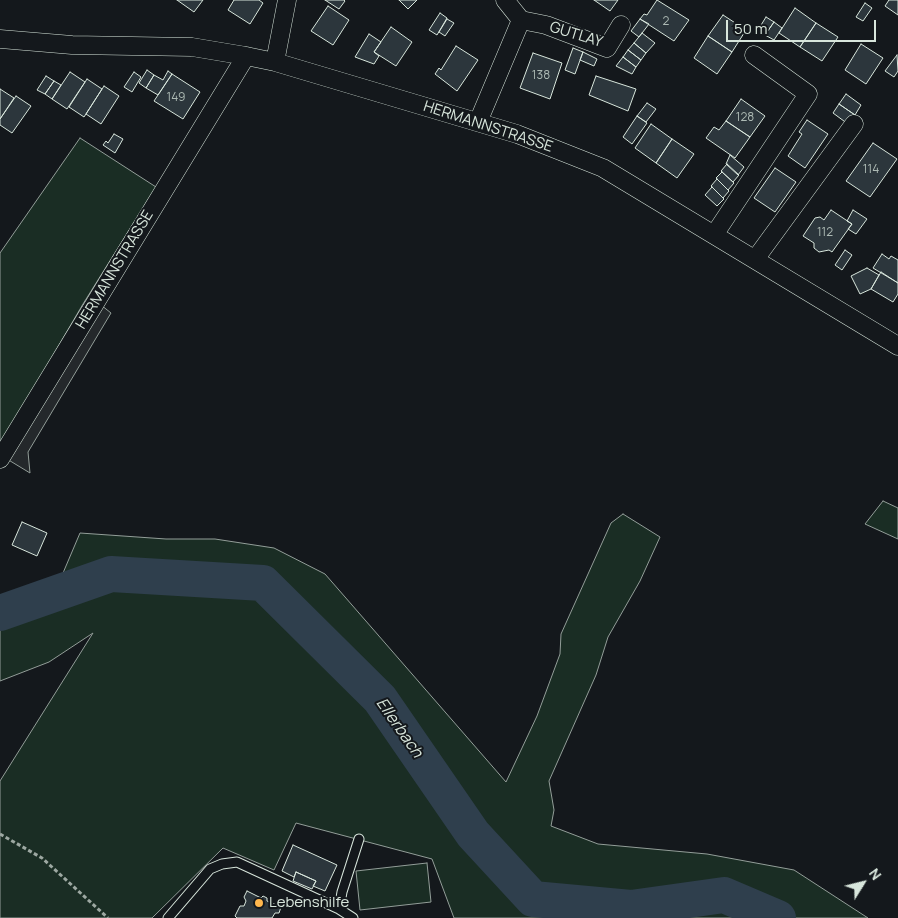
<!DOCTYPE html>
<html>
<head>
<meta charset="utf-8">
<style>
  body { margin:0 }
  #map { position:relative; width:898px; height:918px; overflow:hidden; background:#14181c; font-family:Manrope,sans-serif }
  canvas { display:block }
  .north { position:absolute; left:838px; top:858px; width:50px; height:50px; -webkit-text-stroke:4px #14181c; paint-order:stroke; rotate:54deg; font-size:14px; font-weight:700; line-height:20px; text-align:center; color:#d8e6dc }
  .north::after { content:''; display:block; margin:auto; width:18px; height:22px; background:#d8e6dc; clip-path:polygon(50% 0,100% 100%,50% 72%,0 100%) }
  .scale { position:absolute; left:726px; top:20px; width:150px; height:22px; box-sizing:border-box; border:2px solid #d8e6dc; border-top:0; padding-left:6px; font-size:15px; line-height:18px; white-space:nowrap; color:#d8e6dc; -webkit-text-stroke:4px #14181c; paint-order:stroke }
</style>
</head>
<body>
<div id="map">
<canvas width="898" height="918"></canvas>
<div class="north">N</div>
<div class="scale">50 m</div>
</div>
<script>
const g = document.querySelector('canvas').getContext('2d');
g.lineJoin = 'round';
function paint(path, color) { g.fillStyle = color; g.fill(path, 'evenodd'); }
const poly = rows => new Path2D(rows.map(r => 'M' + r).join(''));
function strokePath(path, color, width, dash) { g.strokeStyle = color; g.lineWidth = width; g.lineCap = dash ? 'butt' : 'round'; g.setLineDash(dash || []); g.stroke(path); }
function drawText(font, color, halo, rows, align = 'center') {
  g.font = font + ' Manrope,sans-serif'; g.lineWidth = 4; g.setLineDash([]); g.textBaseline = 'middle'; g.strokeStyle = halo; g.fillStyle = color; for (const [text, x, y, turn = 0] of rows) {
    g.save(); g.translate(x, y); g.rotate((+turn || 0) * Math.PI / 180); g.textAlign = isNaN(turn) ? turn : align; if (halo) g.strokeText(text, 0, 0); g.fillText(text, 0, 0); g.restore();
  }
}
const green = poly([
  [80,138,156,187,83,304,0,446,0,253,80,138],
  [883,501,898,508,898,539,865,524,883,501],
  [623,514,660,537,640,581,608,637,596,675,549,781,554,810,551,826,598,844,707,854,794,870,868,918,454,918,432,859,296,823,274,870,223,848,152,918,0,918,0,781,93,633,49,662,0,681,0,602,63,573,80,533,166,539,215,539,274,548,325,574,506,782,537,716,560,654,561,634,611,523,623,514],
  [427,863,431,902,360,910,356,871,427,863]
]);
const parking = poly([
  [96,301,111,313,28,452,30,473,2,456,96,301]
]);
const river = poly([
  [0,613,111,574,263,583,380,699,473,834,533,899,631,908,724,895,778,918]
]);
const building = poly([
  [177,0,203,0,194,12,177,0],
  [234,0,259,0,263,3,250,24,228,10,234,0],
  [325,0,344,0,345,1,339,9,325,0],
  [399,0,417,0,408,9,399,0],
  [594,0,618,0,610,11,594,0],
  [657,0,689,20,674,41,640,19,644,14,647,15,657,0],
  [889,0,898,0,898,15,885,6,889,0],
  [865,3,872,8,863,21,856,17,865,3],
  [328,6,349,20,333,45,311,31,328,6],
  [795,8,816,23,800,47,779,33,795,8],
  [440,13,447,18,437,35,429,30,440,13],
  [723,15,746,30,732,52,708,36,723,15],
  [766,17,774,22,765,35,758,30,766,17],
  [447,19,454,23,445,36,439,32,447,19],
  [640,19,649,24,639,37,631,31,640,19],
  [774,22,782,28,774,40,765,35,774,22],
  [816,23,838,37,822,61,800,47,816,23],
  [391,27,412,42,396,66,374,52,391,27],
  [642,33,655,43,646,53,634,43,642,33],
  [369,34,381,42,374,52,379,56,374,64,355,57,369,34],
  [708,36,732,52,717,74,694,58,708,36],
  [634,43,646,53,641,60,628,50,634,43],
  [861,44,883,58,866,84,845,70,861,44],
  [456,46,478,60,457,91,435,74,439,68,441,70,456,46],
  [573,48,583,52,575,74,565,70,573,48],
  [628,50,641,60,636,67,623,57,628,50],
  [583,52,597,59,594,66,580,60,583,52],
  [533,53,562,63,550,99,520,88,533,53],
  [897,55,898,71,894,77,885,71,897,55],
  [623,57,636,67,632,74,616,66,623,57],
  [147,70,154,75,146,88,139,83,147,70],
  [168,71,172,74,158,95,146,88,154,75,163,80,168,71],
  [70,72,85,82,67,109,52,99,70,72],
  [134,72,141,77,132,92,124,87,134,72],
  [172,74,200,92,183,119,154,101,172,74],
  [46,76,54,81,45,94,37,90,46,76],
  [596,76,636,89,628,111,589,95,596,76],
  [87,79,102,89,84,117,69,107,87,79],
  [54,81,61,85,52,99,45,94,54,81],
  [104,86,119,96,101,124,86,114,104,86],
  [0,89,14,98,0,119,0,89],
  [846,94,861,105,855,115,839,104,846,94],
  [16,96,31,106,12,133,0,125,0,119,16,96],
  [741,99,765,116,750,137,726,121,741,99],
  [647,103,656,109,646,122,637,116,647,103],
  [839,104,855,115,848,124,833,113,839,104],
  [637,116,647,123,632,144,623,137,637,116],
  [807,120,828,134,805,168,788,156,802,134,799,132,807,120],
  [726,121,750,137,735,158,706,138,714,127,719,130,726,121],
  [651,124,672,139,656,163,635,148,651,124],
  [114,134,123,139,115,153,103,145,106,141,108,143,114,134],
  [672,139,694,154,677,178,656,163,672,139],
  [873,143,897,159,870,197,846,181,873,143],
  [730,155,744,167,738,175,726,164,730,155],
  [727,164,739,175,733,182,721,171,727,164],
  [775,168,796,182,775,212,754,198,775,168],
  [722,172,734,183,728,190,716,178,722,172],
  [717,179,729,191,723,198,711,186,717,179],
  [712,187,724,199,717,206,705,195,712,187],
  [831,210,852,224,832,252,829,250,819,252,814,248,814,243,803,236,815,218,820,217,824,220,831,210],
  [853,210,867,219,856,234,848,229,852,224,847,221,853,210],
  [845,250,852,255,842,270,835,265,845,250],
  [882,254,889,259,891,256,898,260,898,283,873,268,882,254],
  [867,268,879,275,871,289,860,294,851,276,867,268],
  [881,272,898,283,898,294,893,302,871,289,881,272],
  [22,522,47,533,37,556,12,545,22,522],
  [293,845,337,865,325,891,313,886,316,881,296,872,294,877,282,871,293,845],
  [296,872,316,881,312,889,293,881,296,872],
  [247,891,261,898,263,896,267,898,267,901,281,907,279,913,275,913,272,918,237,918,235,916,240,906,244,906,246,901,244,897,247,891]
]);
const path = poly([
  [0,834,42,858,108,918]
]);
const service = poly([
  [339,909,342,892,359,839],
  [168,918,210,869,222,864,237,862,339,909,353,918]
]);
const minor = poly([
  [521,20,546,25,607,48,621,25],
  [0,39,72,45,192,47,246,56,275,62,517,134,603,168,898,346],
  [275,62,287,0],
  [478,122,521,20,505,0],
  [714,235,808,94,754,55],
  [756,258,854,124],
  [0,459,246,56]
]);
const markers = [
  [259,903,5,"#ffb74d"]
];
const numberNames = [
  ["2",666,22],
  ["138",541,76],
  ["149",176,98],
  ["128",745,118],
  ["114",871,170],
  ["112",825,233]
];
const streetNames = [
  ["GUTLAY",576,35,17],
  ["HERMANNSTRASSE",488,127,18],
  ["HERMANNSTRASSE",115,270,-59]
];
const poiNames = [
  ["Lebenshilfe",269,903]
];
const waterNames = [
  ["Ellerbach",399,728,55]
];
paint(green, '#1a2d24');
strokePath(green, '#939e99', 1);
paint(parking, '#24282b');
strokePath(parking, '#939e99', 1);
strokePath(river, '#2f3f4d', 36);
paint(building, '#2c363c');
strokePath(building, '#d8e6dc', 1);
strokePath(service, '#d8e6dc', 11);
strokePath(minor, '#d8e6dc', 19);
strokePath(path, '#9da8a2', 3, [4, 2.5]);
strokePath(service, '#14181c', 9);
strokePath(minor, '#14181c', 18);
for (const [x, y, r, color] of markers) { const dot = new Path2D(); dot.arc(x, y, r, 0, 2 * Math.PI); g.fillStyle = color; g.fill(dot); strokePath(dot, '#14181c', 2); }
drawText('12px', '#adbab4', null, numberNames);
drawText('15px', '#d8e6dc', '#14181c', streetNames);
drawText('15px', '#d8e6dc', '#14181c', poiNames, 'left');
drawText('italic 16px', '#d8e6dc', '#14181c', waterNames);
</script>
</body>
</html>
